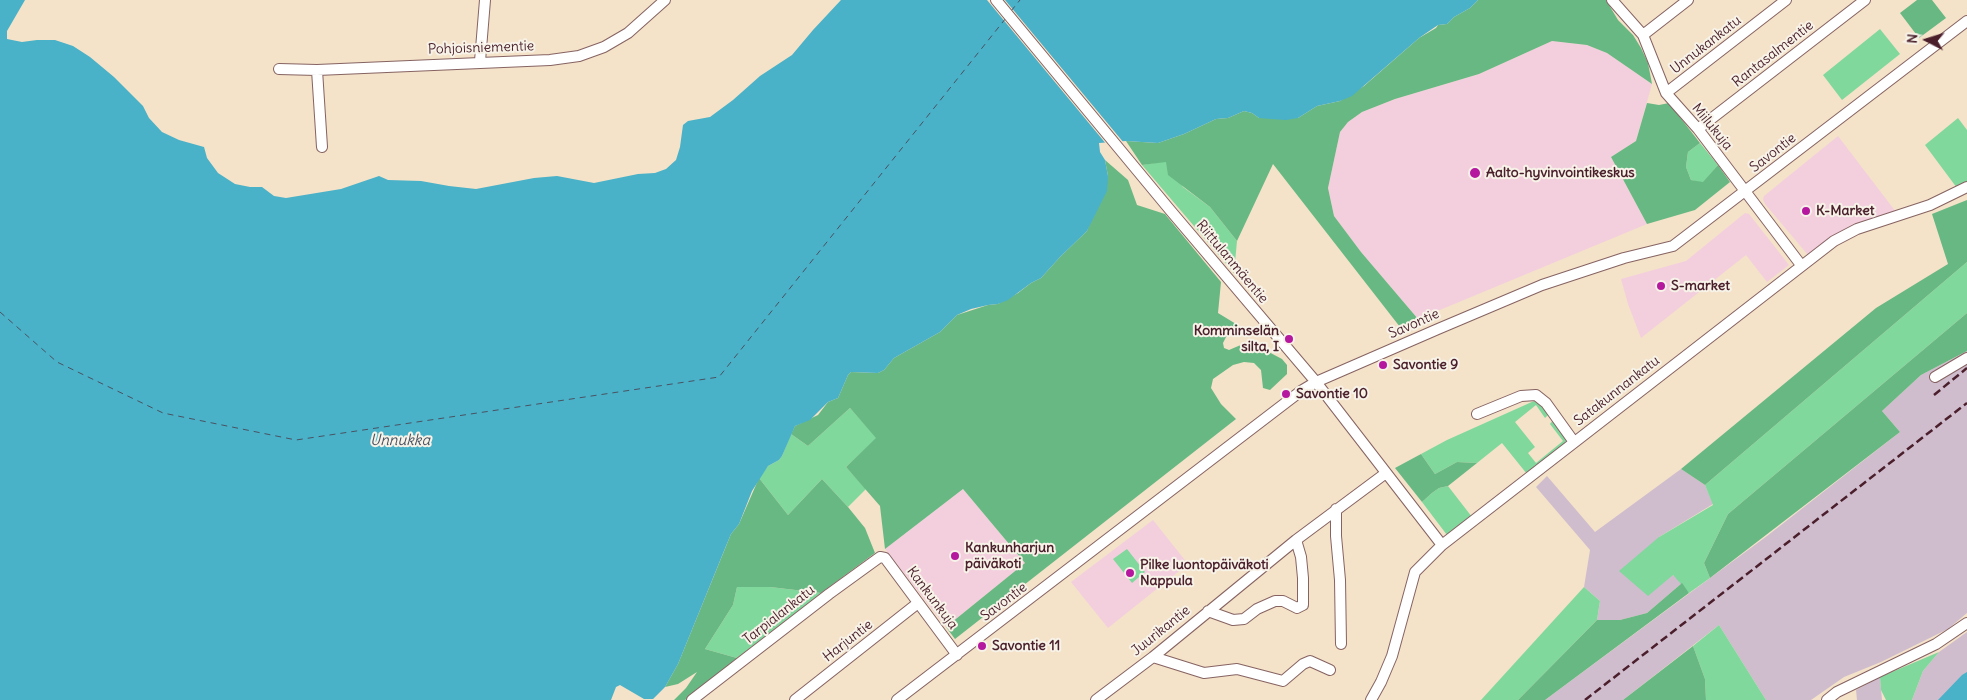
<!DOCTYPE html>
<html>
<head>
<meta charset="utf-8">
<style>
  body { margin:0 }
  #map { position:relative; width:1967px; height:700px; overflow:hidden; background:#f4e2c9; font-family:Delius,sans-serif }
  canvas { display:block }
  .north { position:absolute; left:1902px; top:15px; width:50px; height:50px; -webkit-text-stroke:4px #f7f3e8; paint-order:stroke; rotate:275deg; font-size:14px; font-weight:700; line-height:20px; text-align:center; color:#4a1f2b }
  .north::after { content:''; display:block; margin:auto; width:18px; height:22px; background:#4a1f2b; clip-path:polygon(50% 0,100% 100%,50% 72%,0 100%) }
</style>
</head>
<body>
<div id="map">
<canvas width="1967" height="700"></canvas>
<div class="north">N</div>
</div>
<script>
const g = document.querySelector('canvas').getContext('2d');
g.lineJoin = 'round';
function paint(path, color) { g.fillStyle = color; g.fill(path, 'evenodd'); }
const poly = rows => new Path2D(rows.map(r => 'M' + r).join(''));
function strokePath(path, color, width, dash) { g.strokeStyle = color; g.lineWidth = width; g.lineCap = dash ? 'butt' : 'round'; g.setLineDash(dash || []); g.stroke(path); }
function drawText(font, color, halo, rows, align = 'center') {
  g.font = font + ' Delius,sans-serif'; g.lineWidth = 4; g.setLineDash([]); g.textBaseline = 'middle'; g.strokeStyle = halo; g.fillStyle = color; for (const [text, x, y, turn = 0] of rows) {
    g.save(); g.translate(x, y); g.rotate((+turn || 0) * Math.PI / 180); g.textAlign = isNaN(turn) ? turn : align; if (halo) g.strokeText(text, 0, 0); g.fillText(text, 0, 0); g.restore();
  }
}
const built = poly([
  [1552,41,1587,45,1607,53,1652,84,1636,141,1611,157,1647,224,1418,319,1361,252,1334,216,1328,188,1340,132,1348,122,1362,112,1395,99,1479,74],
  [1838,136,1896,212,1808,255,1765,204,1763,199,1764,196],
  [1745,213,1749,214,1789,265,1767,282,1746,255,1641,338,1628,304,1621,279,1686,261],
  [963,489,1025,563,946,627,885,549],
  [1153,520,1188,564,1108,628,1071,582]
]);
const industrial = poly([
  [1967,351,1967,613,1948,629,1881,662,1844,677,1811,700,1766,700,1719,625,1623,700,1545,700,1767,536,1900,432,1882,411,1921,375],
  [1681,469,1705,485,1713,504,1659,537,1673,575,1682,583,1647,613,1620,620,1597,620,1600,601,1584,587,1590,550,1536,487,1547,476,1595,532],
  [1967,632,1967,700,1912,700,1923,671,1939,652],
  [1880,677,1882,700,1857,700,1856,690]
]);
const green = poly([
  [1880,29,1900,54,1842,100,1823,75],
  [1958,118,1967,130,1967,182,1957,188,1925,145],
  [1700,143,1718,165,1703,183,1691,180,1686,167,1688,152],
  [1166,161,1183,187,1210,207,1237,241,1234,273,1142,165],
  [1967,262,1967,313,1728,514,1704,563,1710,578,1689,593,1673,575,1648,596,1619,571,1659,537,1713,505,1705,485],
  [1534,401,1540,403,1548,415,1545,418,1536,405,1515,422,1535,447,1528,453,1536,463,1563,441,1550,424,1553,420,1566,440,1565,444,1527,474,1502,443,1477,463,1457,462,1435,474,1421,454,1447,440],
  [850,408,877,438,846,467,866,489,848,507,822,479,788,515,759,478,768,466,779,460,782,456,791,434,808,446],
  [1448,486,1472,517,1447,535,1422,502,1432,493,1439,488],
  [1127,549,1145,572,1132,583,1113,559],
  [737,587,770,587,821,593,737,658,705,649,733,605],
  [1584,587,1600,601,1597,620,1518,700,1481,700],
  [1719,625,1766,700,1706,700,1705,679,1693,646],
  [1939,652,1923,671,1912,700,1886,700,1881,690,1880,677]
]);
const forest = poly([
  [1478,0,1606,0,1618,20,1633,35,1641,48,1648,63,1652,84,1607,53,1587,45,1552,41,1479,74,1395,99,1362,112,1348,122,1340,132,1328,188,1334,216,1361,252,1418,319,1400,327,1273,164,1237,241,1210,207,1168,175,1166,162,1142,165,1126,141,1158,143,1184,134,1216,119,1228,118,1244,111,1252,113,1259,118,1298,118,1317,106,1340,101,1364,86,1419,38,1436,28,1438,25,1447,24,1454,17,1470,8],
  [1917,0,1932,0,1946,18,1919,38,1900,13],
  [1647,103,1659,105,1669,103,1700,143,1688,152,1686,167,1691,180,1703,182,1718,165,1730,182,1695,210,1647,224,1611,157,1636,141],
  [1105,160,1128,180,1137,205,1165,214,1221,282,1218,313,1241,327,1226,337,1223,343,1224,348,1229,350,1243,344,1257,342,1263,349,1282,359,1287,365,1287,374,1270,390,1263,388,1261,370,1254,363,1244,362,1233,365,1213,379,1211,388,1221,404,1236,419,955,639,946,627,1025,563,963,489,885,549,880,506,846,467,876,438,850,408,808,446,791,434,795,426,818,415,828,402,838,398,848,375,851,372,878,373,884,370,894,358,940,332,957,315,988,305,998,304,1018,293,1031,283,1041,278,1060,257,1087,231,1108,176],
  [1967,200,1967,262,1705,485,1681,469,1876,308,1948,264,1932,214],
  [1967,313,1967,351,1921,375,1882,411,1900,432,1710,578,1704,563,1728,514],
  [1421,454,1435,474,1457,462,1477,463,1448,486,1439,488,1432,493,1422,502,1395,468],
  [759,478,788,515,822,479,848,507,865,528,875,553,821,593,770,587,737,587,733,605,705,649,737,658,685,700,674,700,686,688,697,672,678,684,665,687,678,664,731,534,739,524],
  [1682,583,1689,593,1545,700,1518,700,1597,620,1620,620,1647,613],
  [1693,646,1705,679,1706,700,1623,700]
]);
const water = poly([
  [0,0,25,0,7,31,7,39,22,42,37,40,55,40,73,46,90,57,114,77,143,106,149,118,162,132,179,140,204,147,207,158,218,173,235,184,250,187,262,187,274,196,286,198,341,189,379,176,388,180,421,181,449,186,476,189,534,178,557,176,594,183,638,174,655,173,666,169,676,160,680,147,683,125,688,121,710,117,733,100,760,76,792,55,813,30,841,0,1478,0,1470,8,1454,17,1447,24,1438,25,1419,38,1352,96,1340,101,1317,106,1298,118,1286,120,1271,119,1259,118,1252,113,1244,111,1228,118,1216,119,1184,134,1158,143,1126,141,1099,143,1100,152,1105,160,1108,176,1107,191,1087,231,1060,257,1041,278,1031,283,1008,300,998,304,988,305,971,309,957,315,940,332,894,358,884,370,878,373,851,372,848,375,838,398,828,402,810,420,795,426,782,456,779,460,768,466,752,491,739,524,731,534,726,546,678,664,665,687,653,699,644,699,620,685,616,687,611,700,0,700],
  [1967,672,1967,700,1938,700,1962,675]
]);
const pier = poly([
  [987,0,1005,0,1124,143,1107,145]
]);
const ferry = poly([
  [1011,11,1020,0],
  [0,312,57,362,163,413,296,440,719,377,1006,18]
]);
const minor = poly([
  [996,0,1170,210,1316,382,1442,545],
  [1612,0,1643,35,1666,93,1698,129,1801,265],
  [1643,35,1688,0],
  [480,61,485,0],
  [279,69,317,70,550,60,579,56,604,47,628,33,665,0],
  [317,70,322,147],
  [1666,93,1786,0],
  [1698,129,1865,0],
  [1935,377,1967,358],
  [1477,414,1521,396,1536,395,1546,403,1574,442],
  [1336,509,1336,536,1340,580,1341,644],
  [1208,611,1233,620,1244,619,1257,609,1275,601,1283,601,1297,608,1303,605,1303,578,1301,557,1296,540],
  [1153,657,1204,673,1237,669,1283,681,1303,664,1310,661,1330,670],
  [692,700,829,594,880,557,885,558,957,655],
  [795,700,918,603],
  [897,700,1301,391,1316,382,1438,329,1542,285,1624,258,1673,246,1967,21],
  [1096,700,1153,657,1296,540,1386,473],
  [1371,700,1381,682,1392,656,1415,572,1442,545,1834,241,1857,229,1930,205,1967,187],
  [1827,700,1837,692,1936,644,1967,623]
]);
const rail = poly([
  [1934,395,1967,368],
  [1585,700,1967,403]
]);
const markers = [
  [1475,173,6,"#b5179e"],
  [1806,211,5,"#b5179e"],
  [1661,286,5,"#b5179e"],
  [1289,339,5,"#b5179e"],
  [1383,365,5,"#b5179e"],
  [1286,394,5,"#b5179e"],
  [955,556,5,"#b5179e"],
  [1130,573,5,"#b5179e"],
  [982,646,5,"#b5179e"]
];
const streetNames = [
  ["Unnukankatu",1706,45,-38],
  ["Pohjoisniementie",481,48,-2],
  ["Rantasalmentie",1773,54,-38],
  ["Miilukuja",1712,127,51],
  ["Savontie",1773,153,-38],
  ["Riittulanmäentie",1232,262,50],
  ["Savontie",1414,324,-24],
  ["Satakunnankatu",1617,391,-38],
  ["Kankunkuja",932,598,53],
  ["Savontie",1004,602,-37],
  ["Tarpialankatu",779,615,-38],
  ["Juurikantie",1161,631,-39],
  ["Harjuntie",848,641,-38]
];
const poiNames = [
  ["Aalto-hyvinvointikeskus",1486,173],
  ["K-Market",1816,211],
  ["S-market",1671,286],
  ["Komminselän",1279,331,"right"],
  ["silta, I",1279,347,"right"],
  ["Savontie 9",1393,365],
  ["Savontie 10",1296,394],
  ["Kankunharjun",965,548],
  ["päiväkoti",965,564],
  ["Pilke luontopäiväkoti",1140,565],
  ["Nappula",1140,581],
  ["Savontie 11",992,646]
];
const waterNames = [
  ["Unnukka",400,441]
];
paint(built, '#f3cfde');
paint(industrial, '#cfbdce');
paint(green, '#80d89d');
paint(forest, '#68b884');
paint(water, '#49b1c8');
paint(pier, '#f4e2c9');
strokePath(ferry, '#4a5262', 1, [6, 5]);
strokePath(minor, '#866362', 12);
strokePath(minor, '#fff', 10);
strokePath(rail, '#4a1f2b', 2.5, [8, 4]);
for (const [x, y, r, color] of markers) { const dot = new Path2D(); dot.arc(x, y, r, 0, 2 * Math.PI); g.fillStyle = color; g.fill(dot); strokePath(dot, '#f7f3e8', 2); }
drawText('14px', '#4a1f2b', '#f7f3e8', streetNames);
drawText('bold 14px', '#4a1f2b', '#f7f3e8', poiNames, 'left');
drawText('italic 15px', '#4a5262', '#f7f3e8', waterNames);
</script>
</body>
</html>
